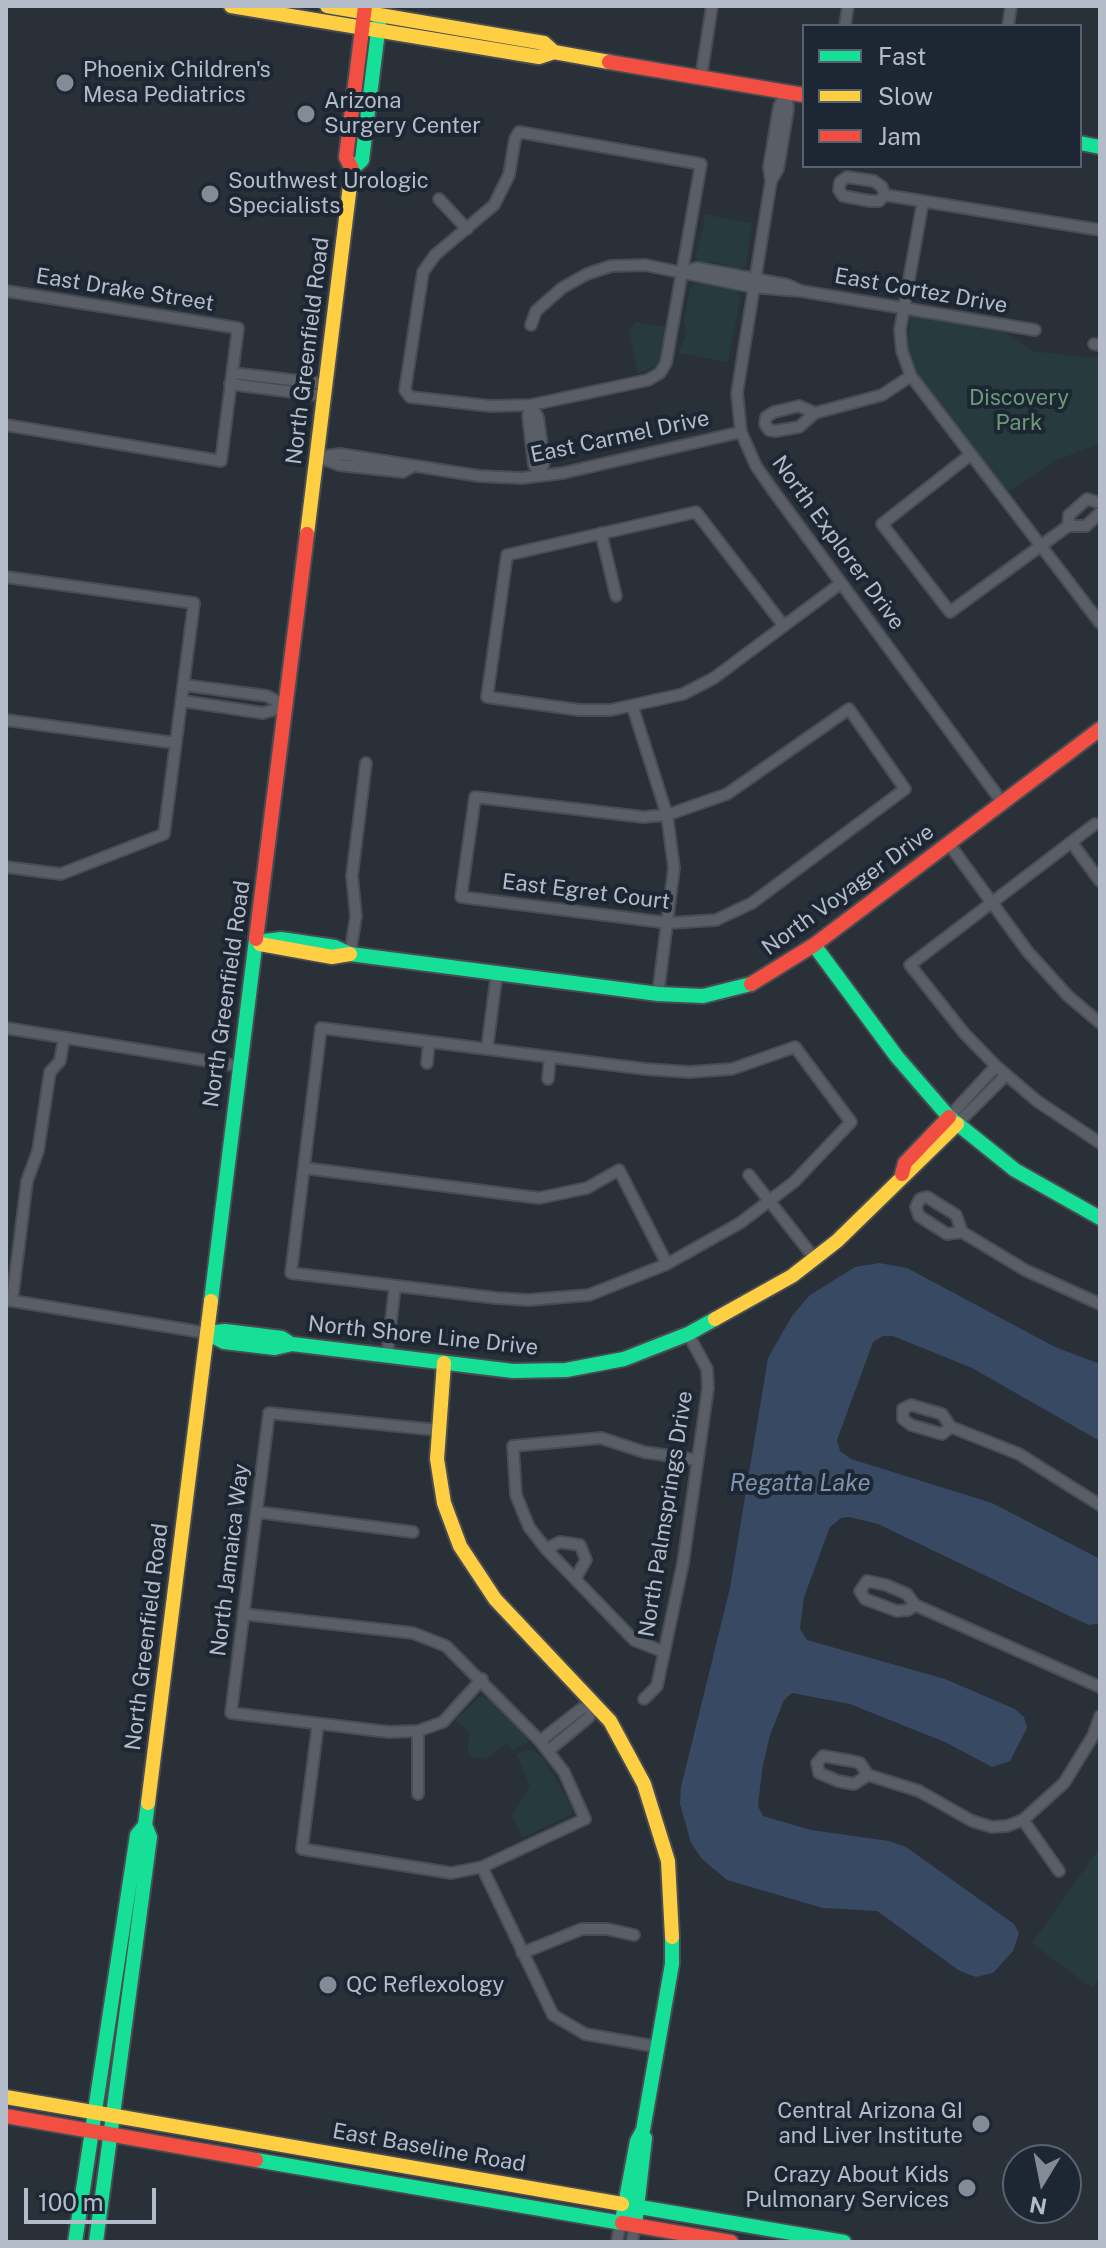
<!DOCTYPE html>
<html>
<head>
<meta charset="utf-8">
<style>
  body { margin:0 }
  #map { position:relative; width:1106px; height:2248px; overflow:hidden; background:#2a3038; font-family:"Public Sans",sans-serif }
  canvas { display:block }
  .frame { position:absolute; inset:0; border:8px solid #b4bcc9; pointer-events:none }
  .legend { position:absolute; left:802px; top:24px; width:280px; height:144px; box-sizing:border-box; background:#1d2633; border:2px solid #59626f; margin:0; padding:10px 14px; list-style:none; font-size:24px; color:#b4bcc9 }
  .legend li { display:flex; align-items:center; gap:16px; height:40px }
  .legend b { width:40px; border:2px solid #59626f }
  .north { position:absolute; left:1002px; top:2144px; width:80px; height:80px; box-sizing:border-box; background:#1d2633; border:2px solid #59626f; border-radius:50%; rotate:190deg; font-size:22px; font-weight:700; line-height:32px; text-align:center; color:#b4bcc9 }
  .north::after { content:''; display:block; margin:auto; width:28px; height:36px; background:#848b96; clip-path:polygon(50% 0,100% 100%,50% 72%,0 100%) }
  .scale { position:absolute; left:24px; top:2188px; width:132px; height:36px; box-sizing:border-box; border:4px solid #b4bcc9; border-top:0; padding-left:10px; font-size:24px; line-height:28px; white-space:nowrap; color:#b4bcc9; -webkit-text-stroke:6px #1d2633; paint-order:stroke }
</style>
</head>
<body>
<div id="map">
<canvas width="1106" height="2248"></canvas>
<div class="frame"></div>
<ul class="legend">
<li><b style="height:10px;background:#16e098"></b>Fast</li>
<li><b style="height:10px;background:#ffcf43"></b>Slow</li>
<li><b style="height:10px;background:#f24e42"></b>Jam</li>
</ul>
<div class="north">N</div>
<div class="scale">100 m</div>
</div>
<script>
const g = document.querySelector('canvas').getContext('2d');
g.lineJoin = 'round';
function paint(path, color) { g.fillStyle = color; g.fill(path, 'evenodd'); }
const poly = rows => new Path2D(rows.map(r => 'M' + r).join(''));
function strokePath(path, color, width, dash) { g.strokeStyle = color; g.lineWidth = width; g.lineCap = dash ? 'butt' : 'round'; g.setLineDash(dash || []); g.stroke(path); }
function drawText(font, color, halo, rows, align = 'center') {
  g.font = font + ' "Public Sans",sans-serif'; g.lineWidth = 8; g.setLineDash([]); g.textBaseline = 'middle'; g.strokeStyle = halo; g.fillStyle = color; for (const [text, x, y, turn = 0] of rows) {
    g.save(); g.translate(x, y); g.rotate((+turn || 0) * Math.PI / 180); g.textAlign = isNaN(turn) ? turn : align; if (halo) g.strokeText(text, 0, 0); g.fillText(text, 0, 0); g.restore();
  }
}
const green = poly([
  [703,214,752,223,746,265,739,270,717,262,699,263,695,257,704,225],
  [697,283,736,290,741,297,728,362,679,353,686,333,684,320,690,288],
  [910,314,1005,333,1032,351,1091,358,1100,356,1100,444,1056,460,1007,493,917,378,908,354],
  [635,322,666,327,658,364,638,374,629,331],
  [480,1696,488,1698,529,1740,527,1743,512,1750,507,1744,484,1760,471,1757,467,1749,470,1733,455,1721],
  [531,1749,543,1758,573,1809,571,1815,522,1838,512,1816,530,1785,516,1754],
  [1100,1847,1100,1976,1092,1988,1032,1943]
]);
const water = poly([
  [879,1263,907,1268,1055,1347,1100,1364,1100,1441,972,1368,893,1336,883,1336,873,1342,837,1440,840,1451,851,1459,992,1503,1100,1559,1100,1623,1090,1625,1082,1622,878,1524,849,1517,841,1518,830,1527,804,1597,800,1629,807,1640,945,1679,1015,1709,1024,1717,1027,1728,1010,1761,992,1767,947,1743,850,1704,792,1693,784,1700,770,1735,762,1770,758,1806,763,1816,811,1830,889,1841,906,1847,1014,1924,1019,1933,1013,1951,993,1973,976,1977,960,1971,877,1911,823,1908,727,1880,702,1859,691,1843,680,1804,681,1787,730,1588,768,1358,792,1316,810,1295,855,1267]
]);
const street = poly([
  [845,26,848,6],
  [1008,26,1011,6],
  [701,77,712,6],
  [786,92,779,107,769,167,771,181,737,393,741,432,756,466,772,489,1002,802],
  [519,132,701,164,666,363,660,373,648,380,531,405,490,406,410,397,405,390,423,272,435,255,494,205,509,175,515,139,519,132],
  [771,181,778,169,788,109,787,94],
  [885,195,882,187,874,181,847,177,840,182,839,190,843,196,870,201,879,201,885,195,1100,230],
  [439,199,467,229],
  [923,201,900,330,902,351,911,376,1100,623],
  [684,271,697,268,788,285,801,291,1035,330],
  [6,291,238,328,221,461,6,425],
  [531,325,536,311,562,288,587,274,611,266,645,265,752,287,799,291],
  [1094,344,1100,345],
  [232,373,326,384],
  [230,384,325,396],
  [531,405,538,417,544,462,540,476],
  [531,405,528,416,534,465,540,476],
  [815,413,799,406,774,412,766,417,765,424,769,430,775,431,799,427,815,413,882,395,911,376],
  [970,455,882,524,950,612,1068,526,1086,526,1100,513],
  [318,457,340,454,479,476,522,478,563,473,741,432],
  [321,458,339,465,403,472,412,467],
  [1068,526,1069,515,1087,499,1100,503],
  [601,533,616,596],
  [6,577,194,603,164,834,61,874,6,867],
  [784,626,696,512,507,555,487,697,579,710,611,710,683,694,714,678,840,584],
  [184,685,267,696,287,706],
  [182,701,263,713,287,706],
  [633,708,667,815,674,868,658,994],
  [849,709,905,789,752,903,716,920,669,923,461,897,475,797,643,817,667,815,727,794,849,709],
  [6,720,176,743],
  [1095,824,910,965,964,1033,996,1066,1037,1101,1100,1143],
  [1072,843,1100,881],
  [949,844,1028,952,1068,996,1100,1023],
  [350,954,356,916,352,876,366,763],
  [6,1028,239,1066],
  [321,1028,645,1069,689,1072,732,1069,795,1047,851,1122,794,1182,740,1223,667,1264,589,1295,528,1300,496,1298,291,1273,321,1028],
  [487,1049,497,972],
  [427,1063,429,1042],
  [548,1079,550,1057],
  [949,1117,996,1066],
  [957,1124,1006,1075],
  [304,1168,539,1198,587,1188,619,1170,667,1264],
  [749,1175,815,1259],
  [962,1232,956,1215,927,1197,920,1199,916,1207,919,1216,947,1234,962,1232,1025,1270,1100,1304],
  [7,1300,207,1333],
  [12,1301,27,1181,38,1151,50,1072,60,1061,64,1038],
  [387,1356,395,1286],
  [951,1427,942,1434,911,1425,903,1419,903,1409,911,1405,942,1414,951,1427,1019,1454,1100,1505],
  [437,1430,269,1413,231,1713,389,1732,418,1731,443,1722,482,1679],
  [257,1512,413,1532],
  [546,1549,560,1542,580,1545,586,1560,575,1579],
  [915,1605,908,1610,897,1611,865,1599,860,1591,867,1581,886,1585,907,1594,915,1605,1100,1687],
  [243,1614,413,1633,446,1646,540,1741,564,1772,585,1819,482,1867,451,1873,302,1849,318,1724],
  [664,1652,634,1640,546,1549,529,1527,516,1495,513,1446,601,1438,644,1452,698,1460],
  [644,1699,657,1686,683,1563,708,1388,707,1369,688,1334],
  [540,1741,581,1709,595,1703],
  [548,1751,589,1717,595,1703],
  [868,1775,854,1784,838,1781,819,1773,817,1763,823,1756,852,1761,860,1763,868,1775,919,1791,972,1821,992,1827,1007,1826,1023,1820,1064,1783,1093,1736,1100,1716],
  [418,1794,418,1731],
  [1023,1820,1059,1871],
  [482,1867,553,2015,585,2034,659,2047],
  [522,1953,582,1929,607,1929,634,1935],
  [617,2242,620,2223],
  [632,2242,635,2225]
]);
const fast = poly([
  [1080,143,1100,147],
  [352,169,362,160,379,23],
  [256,942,281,939,335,947,350,954,658,994,703,996,751,984],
  [814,945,897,1057,949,1117,1015,1170,1100,1218],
  [211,1301,256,939],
  [207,1333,224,1342,275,1348,292,1344,513,1371,566,1370,624,1359,688,1334,715,1319],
  [207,1333,225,1331,282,1338,291,1344],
  [256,2160,622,2223],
  [622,2204,844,2242],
  [623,2215,637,2141,643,2130,672,1964,672,1937],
  [635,2225,645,2138],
  [75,2242,137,1835,145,1825],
  [96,2242,150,1837,145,1825,148,1803]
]);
const slow = poly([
  [231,6,539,57,554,52,609,62],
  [327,6,544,43,554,52],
  [307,534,352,169],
  [260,944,332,957,350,954],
  [715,1319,792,1276,837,1241,957,1124],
  [444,1363,437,1459,444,1503,460,1546,495,1599,610,1721,644,1784,668,1861,672,1937],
  [148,1803,211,1301],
  [6,2097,622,2204]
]);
const jam = poly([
  [609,62,804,95],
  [352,169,346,157,365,6],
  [256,939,307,534],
  [751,984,814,945,1100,729],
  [902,1174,905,1163,949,1117],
  [6,2116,256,2160],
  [622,2223,731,2242]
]);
const markers = [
  [65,83,10,"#848b96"],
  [306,114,10,"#848b96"],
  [210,194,10,"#848b96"],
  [328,1985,10,"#848b96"],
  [981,2124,10,"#848b96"],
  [967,2188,10,"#848b96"]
];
const poiNames = [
  ["Phoenix Children's",83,70],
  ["Mesa Pediatrics",83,95],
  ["Arizona",324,101],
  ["Surgery Center",324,126],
  ["Southwest Urologic",228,181],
  ["Specialists",228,206],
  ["QC Reflexology",346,1985],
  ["Central Arizona GI",963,2111,"right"],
  ["and Liver Institute",963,2136,"right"],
  ["Crazy About Kids",949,2175,"right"],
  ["Pulmonary Services",949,2200,"right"]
];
const streetNames = [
  ["East Drake Street",125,290,9],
  ["East Cortez Drive",921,291,10],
  ["North Greenfield Road",308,351,-83],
  ["East Carmel Drive",620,437,-12],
  ["North Explorer Drive",838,543,54],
  ["North Voyager Drive",848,890,-36],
  ["East Egret Court",586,892,7],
  ["North Greenfield Road",227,994,-82],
  ["North Shore Line Drive",423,1336,6],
  ["North Palmsprings Drive",666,1514,-81],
  ["North Jamaica Way",230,1560,-83],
  ["North Greenfield Road",147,1637,-83],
  ["East Baseline Road",429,2148,10]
];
const parkNames = [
  ["Discovery",1019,398],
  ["Park",1019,423]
];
const waterNames = [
  ["Regatta Lake",800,1484]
];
paint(green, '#273a3e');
paint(water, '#384963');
strokePath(street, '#484c53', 14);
strokePath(fast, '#484c53', 18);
strokePath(slow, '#484c53', 18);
strokePath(jam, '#484c53', 18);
strokePath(street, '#5a5e66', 10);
strokePath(fast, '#16e098', 14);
strokePath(slow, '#ffcf43', 14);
strokePath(jam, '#f24e42', 14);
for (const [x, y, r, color] of markers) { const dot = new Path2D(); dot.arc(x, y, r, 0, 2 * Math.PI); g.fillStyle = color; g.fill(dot); strokePath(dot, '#1d2633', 3); }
drawText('22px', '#b4bcc9', '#1d2633', poiNames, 'left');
drawText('22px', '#b4bcc9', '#1d2633', streetNames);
drawText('22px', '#6b9a76', '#1d2633', parkNames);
drawText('italic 24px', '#7c92b1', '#1d2633', waterNames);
</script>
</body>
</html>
